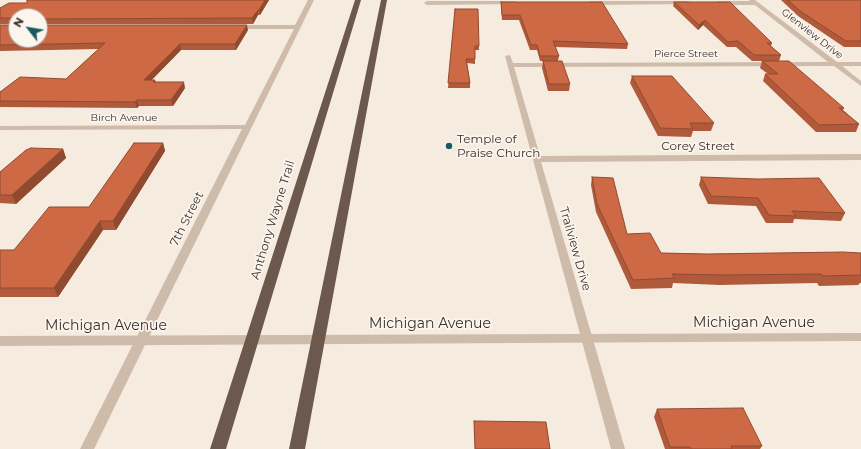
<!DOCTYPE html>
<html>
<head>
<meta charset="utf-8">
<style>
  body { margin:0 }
  #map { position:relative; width:861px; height:449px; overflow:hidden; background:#f5ebdf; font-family:Montserrat,sans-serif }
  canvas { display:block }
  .north { position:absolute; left:8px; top:8px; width:40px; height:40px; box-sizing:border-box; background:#fbf5ed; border:1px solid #aea69f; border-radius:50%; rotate:301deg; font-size:11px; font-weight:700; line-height:16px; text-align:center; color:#3b302a }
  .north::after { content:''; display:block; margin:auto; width:14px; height:18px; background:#1c5a60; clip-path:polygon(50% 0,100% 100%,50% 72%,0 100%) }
</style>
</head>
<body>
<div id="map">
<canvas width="861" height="449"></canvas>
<div class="north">N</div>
</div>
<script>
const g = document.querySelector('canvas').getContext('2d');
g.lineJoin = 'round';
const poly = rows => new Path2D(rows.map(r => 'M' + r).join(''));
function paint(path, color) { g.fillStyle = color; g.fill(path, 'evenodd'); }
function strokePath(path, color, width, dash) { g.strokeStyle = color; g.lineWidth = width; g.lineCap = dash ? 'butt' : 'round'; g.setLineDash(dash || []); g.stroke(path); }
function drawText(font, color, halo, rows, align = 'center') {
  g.font = font + ' Montserrat,sans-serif'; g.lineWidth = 3.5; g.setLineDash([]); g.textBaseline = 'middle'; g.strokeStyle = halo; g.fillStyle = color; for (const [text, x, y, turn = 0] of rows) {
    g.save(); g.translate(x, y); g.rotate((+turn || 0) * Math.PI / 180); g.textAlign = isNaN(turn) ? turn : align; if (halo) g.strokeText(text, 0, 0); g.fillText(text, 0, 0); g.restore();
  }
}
const minor = poly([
  [308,0,314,0,94,449,80,449,242,129,0,130,0,126,245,125,294,29,234,29,231,27,234,25,295,25,308,0],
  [749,0,755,0,837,62,861,62,861,66,842,66,861,81,861,86,834,66,514,67,540,156,861,154,861,160,541,162,625,449,611,449,505,56,510,55,513,63,828,62,755,5,718,5,715,3,718,1,750,1,749,0],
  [514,1,516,2,516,4,427,5,424,3,427,1,514,1],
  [688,1,690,2,690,4,590,5,587,3,590,1,688,1]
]);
const tertiary = poly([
  [861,333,861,341,0,346,0,336,861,333]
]);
const trunk = poly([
  [355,0,361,0,226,449,210,449,355,0],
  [381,0,387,0,305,449,289,449,381,0]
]);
const wall = poly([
  [27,0,269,0,260,15,258,15,253,24,40,24,40,16,16,40,248,30,236,50,181,50,151,80,155,80,156,82,185,88,173,106,139,106,137,108,0,107,0,92,66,79,99,49,0,51,0,25,15,25,15,24,0,24,0,8,27,3],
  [781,0,861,0,861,47,844,47,798,16],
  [501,2,628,44,627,49,555,47,559,56,558,61,570,84,569,91,548,91,542,68,543,61,540,61,537,50,530,50,519,20,502,20,501,6],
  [674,2,772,43,771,46,781,55,779,61,752,61,736,47,727,47,703,25,698,30,673,6],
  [455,9,479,46,479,50,475,50,475,64,467,63,470,83,470,88,448,88],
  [762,61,844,108,843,110,859,124,856,132,816,132,763,81,765,74,768,74,760,68],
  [632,76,714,123,711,131,693,131,691,137,658,136,630,83],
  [163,143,165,151,116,230,103,230,58,297,0,297,0,250,14,250,89,207],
  [63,149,66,158,16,204,0,203,0,172],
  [592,177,627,234,661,253,707,254,861,253,861,283,860,283,858,285,819,286,817,283,720,285,673,283,672,288,631,289,596,212,591,185],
  [701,177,845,213,841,221,794,219,793,223,766,223,756,206,708,204,699,185],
  [657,409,762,446,760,449,665,449,654,417],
  [474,421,550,449,475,449]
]);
const shadedWall = poly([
  [265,0,269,0,260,15,259,10],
  [258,10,258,15,253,24,252,18],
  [705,20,703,25,698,30,699,25],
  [247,25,248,30,236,50,235,44],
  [180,44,181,50,146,86,144,80],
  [184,82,185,88,173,106,171,100],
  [137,100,139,106,137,108,135,102],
  [163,143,165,151,116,230,113,221],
  [63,149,66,158,16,204,12,195],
  [100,221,103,230,58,297,54,288]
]);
const building = poly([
  [27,0,265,0,259,10,258,10,252,18,40,19,40,16,16,16,16,40,40,40,40,25,247,25,235,44,180,44,144,80,155,80,153,82,184,82,171,100,137,100,135,102,0,101,0,92,20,77,66,79,105,43,0,45,0,25,15,25,16,20,14,18,0,18,0,8,9,3,27,3,27,0],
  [788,0,861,0,861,41,846,41,800,11,788,0],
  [501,2,602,2,628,44,553,41,559,56,540,56,537,45,531,45,520,15,502,15,501,2],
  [674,2,730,2,772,43,767,43,781,55,754,55,738,41,728,42,705,20,699,25,674,2],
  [455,9,478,9,479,46,475,46,475,59,466,59,470,83,448,83,455,9],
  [543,61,562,61,570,84,549,84,543,61],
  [762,61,789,61,844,108,839,108,859,124,819,125,765,74,778,74,762,61],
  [632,76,672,76,714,123,690,123,693,129,660,128,632,76],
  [134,143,163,143,113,221,100,221,54,288,0,288,0,250,14,250,49,207,89,207,134,143],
  [31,148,63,149,12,195,0,195,0,172,26,150,31,148],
  [592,177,613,178,627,234,650,233,661,253,707,254,843,252,861,253,861,275,823,276,821,274,724,275,672,274,675,278,633,280,597,204,592,177],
  [701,177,758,179,819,178,845,213,792,211,796,216,769,215,758,198,711,196,701,177],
  [743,408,762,446,731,446,732,449,691,449,690,447,670,447,657,409,743,408],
  [474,421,546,422,550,449,475,449,474,421]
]);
const markers = [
  [449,146,4,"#1c5a60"]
];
const farStreetnames = [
  ["Glenview Drive",812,34,38],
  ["Pierce Street",686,54],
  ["Birch Avenue",124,118]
];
const poiNames = [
  ["Temple of",457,139],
  ["Praise Church",457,153]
];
const streetNames = [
  ["Corey Street",698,146],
  ["7th Street",187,219,-63],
  ["Anthony Wayne Trail",273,220,-73],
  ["Trailview Drive",575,249,74]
];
const nearStreetnames = [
  ["Michigan Avenue",754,323],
  ["Michigan Avenue",430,324],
  ["Michigan Avenue",106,326]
];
paint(minor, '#cebbaa');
paint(tertiary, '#cebbaa');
paint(trunk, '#6d584d');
paint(wall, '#b05a3b');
paint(shadedWall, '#904a30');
paint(building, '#cd6945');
strokePath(building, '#904a30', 1);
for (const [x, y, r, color] of markers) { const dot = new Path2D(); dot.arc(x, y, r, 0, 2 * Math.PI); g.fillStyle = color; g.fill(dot); strokePath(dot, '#fbf5ed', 1.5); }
drawText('10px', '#3b302a', '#fbf5ed', farStreetnames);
drawText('12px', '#3b302a', '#fbf5ed', poiNames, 'left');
drawText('12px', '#3b302a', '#fbf5ed', streetNames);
drawText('14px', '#3b302a', '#fbf5ed', nearStreetnames);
</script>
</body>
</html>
